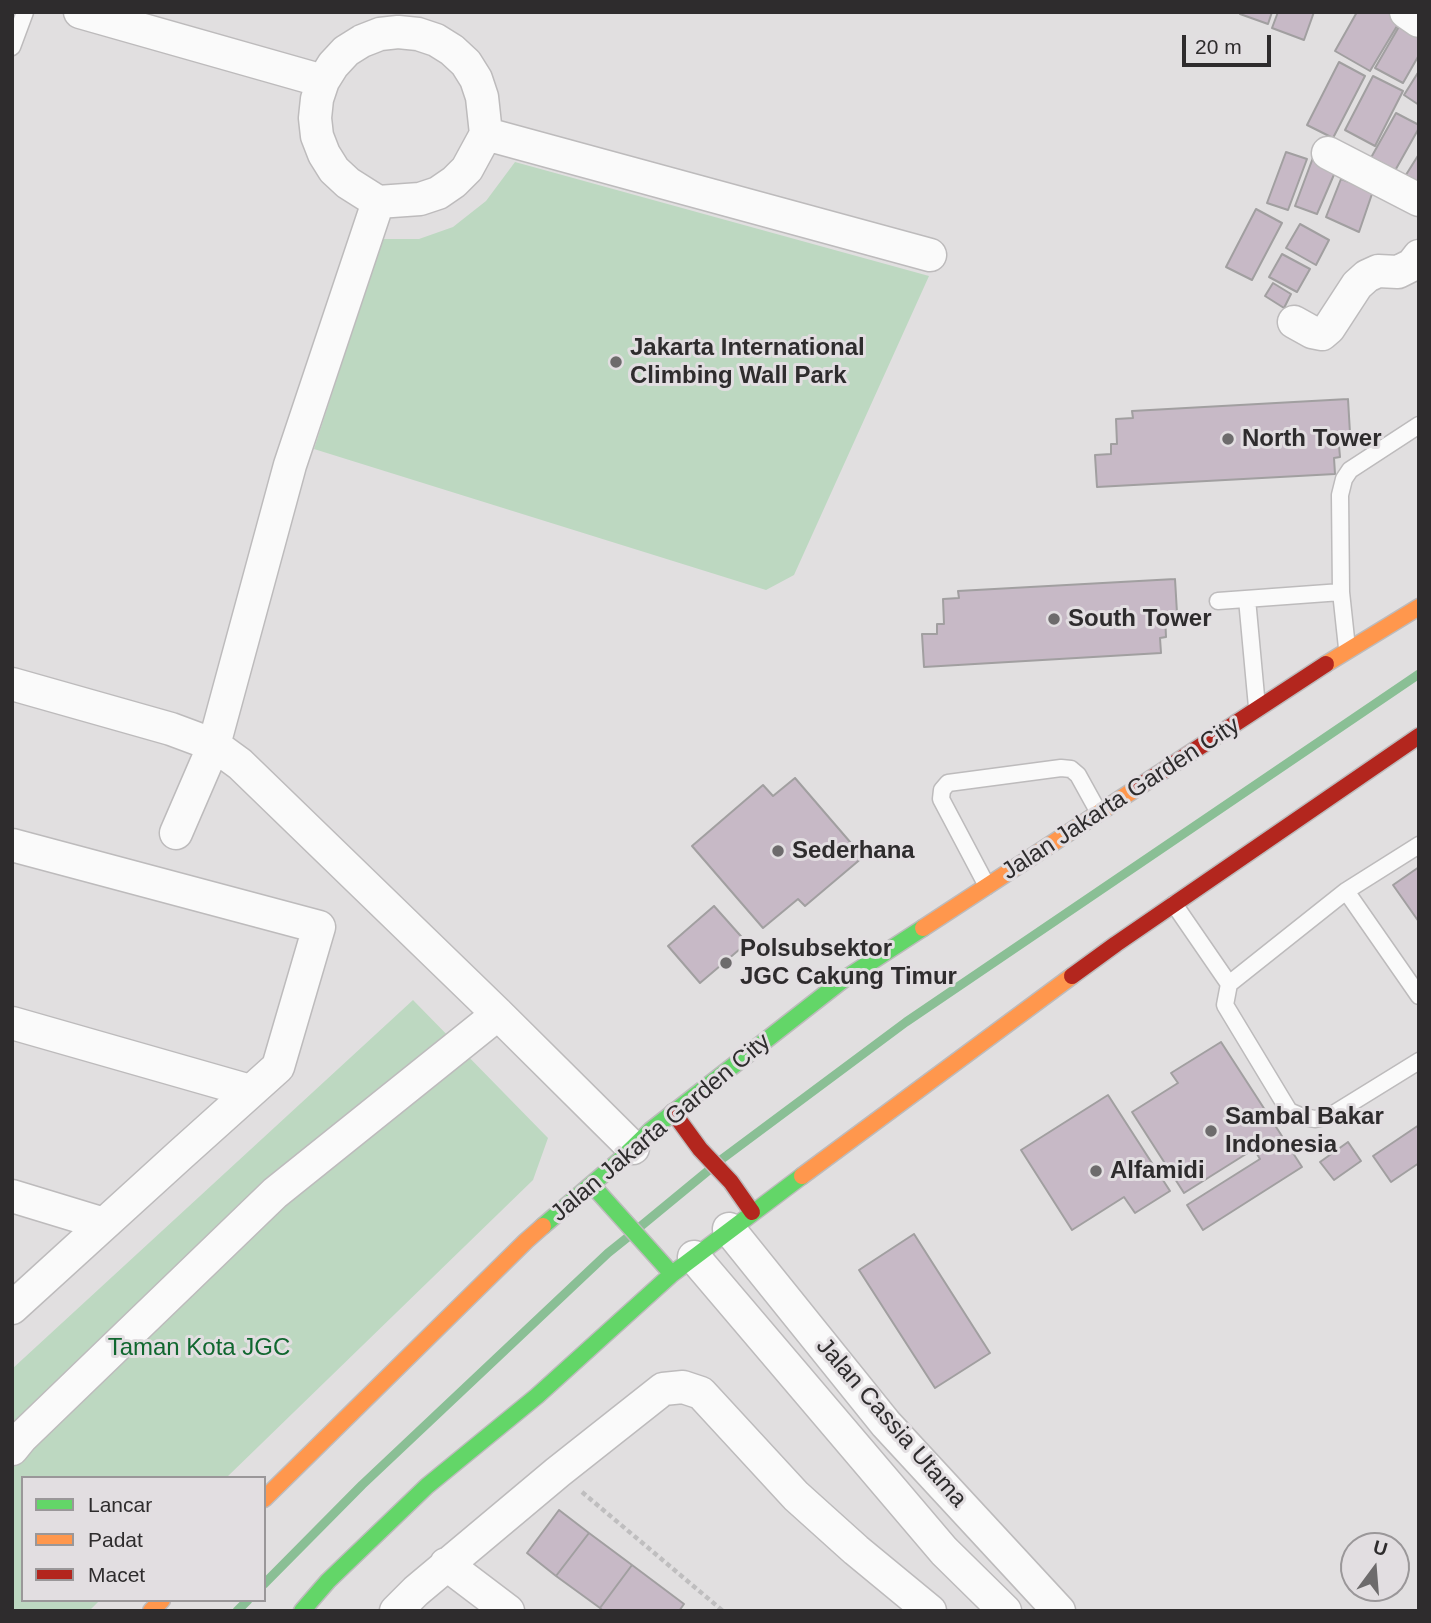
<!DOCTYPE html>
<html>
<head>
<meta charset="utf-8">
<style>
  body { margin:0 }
  #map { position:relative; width:1431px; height:1623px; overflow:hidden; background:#e1dfe0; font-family:Helvetica,sans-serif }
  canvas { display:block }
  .frame { position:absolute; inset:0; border:14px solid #2e2c2d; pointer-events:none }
  .legend { position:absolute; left:21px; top:1476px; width:245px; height:126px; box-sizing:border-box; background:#e2dee1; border:2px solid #9a9799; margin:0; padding:9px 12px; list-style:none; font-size:21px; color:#2e2c2d }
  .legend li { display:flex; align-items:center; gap:14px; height:35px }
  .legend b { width:35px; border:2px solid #9a9799 }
  .north { position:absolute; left:1340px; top:1532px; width:70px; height:70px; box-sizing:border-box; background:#e2dee1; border:2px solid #9a9799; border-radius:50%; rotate:16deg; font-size:19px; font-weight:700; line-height:28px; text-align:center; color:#2e2c2d }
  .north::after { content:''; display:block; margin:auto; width:24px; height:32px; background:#6d6b6c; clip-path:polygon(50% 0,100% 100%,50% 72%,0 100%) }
  .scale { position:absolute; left:1182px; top:35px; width:89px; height:32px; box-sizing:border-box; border:4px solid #2e2c2d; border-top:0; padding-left:9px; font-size:21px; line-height:24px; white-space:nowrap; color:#2e2c2d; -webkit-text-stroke:5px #e2dee1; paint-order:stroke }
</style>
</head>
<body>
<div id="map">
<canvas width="1431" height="1623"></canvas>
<div class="frame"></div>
<ul class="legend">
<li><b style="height:9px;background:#63d668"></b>Lancar</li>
<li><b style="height:9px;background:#ff974d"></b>Padat</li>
<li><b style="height:9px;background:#b3261e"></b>Macet</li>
</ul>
<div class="north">U</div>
<div class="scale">20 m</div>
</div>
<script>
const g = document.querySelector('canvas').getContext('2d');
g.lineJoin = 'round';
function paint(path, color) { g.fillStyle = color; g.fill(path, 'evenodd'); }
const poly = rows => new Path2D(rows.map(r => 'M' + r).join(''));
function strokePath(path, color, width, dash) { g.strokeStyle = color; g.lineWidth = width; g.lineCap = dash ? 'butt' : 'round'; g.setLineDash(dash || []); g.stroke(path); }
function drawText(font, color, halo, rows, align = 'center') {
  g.font = font + ' Helvetica,sans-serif'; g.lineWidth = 6; g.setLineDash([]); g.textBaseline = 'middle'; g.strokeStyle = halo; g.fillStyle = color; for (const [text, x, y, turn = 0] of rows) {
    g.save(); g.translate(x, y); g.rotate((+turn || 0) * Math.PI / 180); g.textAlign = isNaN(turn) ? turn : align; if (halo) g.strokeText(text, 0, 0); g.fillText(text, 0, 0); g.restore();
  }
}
const green = poly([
  [515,162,929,276,794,575,766,590,314,449,382,239,419,239,453,227,486,201],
  [413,1000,548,1138,533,1180,226,1478,23,1478,23,1600,100,1600,89,1611,12,1611,12,1369]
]);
const stream = poly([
  [722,1159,906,1022,1419,674],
  [641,1226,709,1170],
  [264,1584,362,1485,608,1253,628,1237],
  [237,1611,248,1600]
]);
const building = poly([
  [1240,12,1272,12,1268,24,1240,14,1240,12],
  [1278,12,1314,12,1304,40,1272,28,1278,12],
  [1357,12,1396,12,1403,16,1370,71,1335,51,1357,12],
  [1404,18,1419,26,1419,55,1403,83,1375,68,1404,18],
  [1339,62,1365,76,1333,138,1307,125,1339,62],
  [1419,71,1419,105,1404,95,1419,71],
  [1373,76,1403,91,1375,146,1345,130,1373,76],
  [1396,113,1419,125,1419,128,1392,176,1368,163,1396,113],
  [1286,152,1307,159,1288,210,1267,203,1286,152],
  [1419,154,1419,187,1404,178,1419,154],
  [1314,155,1336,170,1317,214,1295,206,1314,155],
  [1341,179,1373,191,1359,232,1326,217,1341,179],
  [1256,209,1282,223,1252,280,1226,267,1256,209],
  [1300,224,1329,240,1316,265,1286,248,1300,224],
  [1282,254,1310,269,1297,292,1269,277,1282,254],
  [1273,283,1291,294,1284,308,1265,296,1273,283],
  [1348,399,1350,433,1338,434,1340,457,1334,458,1335,474,1097,487,1095,455,1111,454,1111,444,1117,444,1116,419,1133,418,1132,411,1348,399],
  [1175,579,1177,613,1165,613,1166,637,1160,638,1161,653,924,667,922,634,937,634,937,624,944,624,943,599,959,598,958,591,1175,579],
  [795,778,863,857,805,906,798,899,763,928,692,846,763,785,773,796,795,778],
  [1419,867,1419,922,1393,885,1419,867],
  [714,906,747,943,700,983,668,946,714,906],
  [1221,1042,1302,1167,1203,1230,1187,1205,1260,1159,1254,1149,1184,1193,1132,1112,1178,1083,1171,1073,1221,1042],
  [1108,1095,1170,1191,1135,1213,1124,1197,1072,1230,1021,1150,1108,1095],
  [1419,1125,1419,1163,1391,1182,1373,1156,1419,1125],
  [1348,1142,1361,1161,1334,1180,1320,1162,1348,1142],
  [914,1234,990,1353,935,1388,859,1270,914,1234],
  [559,1510,589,1533,556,1576,527,1553,559,1510],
  [589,1533,632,1565,600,1608,556,1576,589,1533],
  [632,1565,684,1604,679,1611,603,1611,600,1608,632,1565]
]);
const path = poly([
  [582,1492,723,1611]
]);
const lane = poly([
  [12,47,25,12],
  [1247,599,1257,707],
  [1218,601,1341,592],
  [1347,648,1341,592,1340,495,1344,479,1350,470,1419,425],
  [1419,845,1346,891,1229,984,1225,1005,1289,1111,1303,1117,1315,1119,1330,1116,1419,1061],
  [987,886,941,799,942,790,948,783,1061,768,1071,769,1078,775,1099,813],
  [1346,891,1419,996],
  [1174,904,1229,984]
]);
const street = poly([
  [80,12,323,81],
  [1406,12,1419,21],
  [398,32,418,34,436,40,452,50,466,63,476,79,482,97,486,134,467,169,454,182,438,193,420,199,378,202,348,183,334,170,324,154,317,136,315,118,317,99,323,81,333,65,346,51,362,41,380,34,398,32],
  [486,134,930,255],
  [1328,153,1419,200],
  [1294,322,1312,332,1322,334,1329,328,1357,285,1367,276,1378,271,1398,272,1412,265,1419,256],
  [12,684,171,729,214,745,240,764,498,1014,633,1148],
  [176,833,214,745,290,465,378,202],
  [12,845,319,927,278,1067,180,1155,12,1308],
  [12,1023,250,1091],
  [12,1196,104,1224],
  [729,1229,886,1424,1059,1611],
  [694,1257,944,1551,1005,1611],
  [12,1449,21,1438,275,1193,498,1014],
  [446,1564,508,1611],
  [396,1611,416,1591,558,1472,663,1389,683,1387,701,1393,796,1496,856,1550,930,1611]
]);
const fast = poly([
  [592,1185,672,1274],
  [543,1226,620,1160,651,1130,843,980,923,928],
  [302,1611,328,1581,427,1486,537,1396,672,1274,802,1176]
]);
const slow = poly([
  [1326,664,1419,607],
  [923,928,1140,786],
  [802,1176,1072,976],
  [264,1499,526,1241,543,1226],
  [151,1611,162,1600]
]);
const jam = poly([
  [1140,786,1326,664],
  [1072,976,1116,944,1419,736],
  [673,1112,700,1149,731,1182,752,1212]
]);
const markers = [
  [616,362,7,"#6d6b6c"],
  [1228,439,7,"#6d6b6c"],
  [1054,619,7,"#6d6b6c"],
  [778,851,7,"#6d6b6c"],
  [726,963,7,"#6d6b6c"],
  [1211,1131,7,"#6d6b6c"],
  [1096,1171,7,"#6d6b6c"]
];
const poiNames = [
  ["Jakarta International",630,348],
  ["Climbing Wall Park",630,376],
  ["North Tower",1242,439],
  ["South Tower",1068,619],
  ["Sederhana",792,851],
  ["Polsubsektor",740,949],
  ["JGC Cakung Timur",740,977],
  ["Sambal Bakar",1225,1117],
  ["Indonesia",1225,1145],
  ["Alfamidi",1110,1171]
];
const streetNames = [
  ["Jalan Jakarta Garden City",1121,799,-33],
  ["Jalan Jakarta Garden City",661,1128,-40],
  ["Jalan Cassia Utama",891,1423,49]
];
const parkNames = [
  ["Taman Kota JGC",199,1348]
];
paint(green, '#bdd8c1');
strokePath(stream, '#8abf95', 9);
paint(building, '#c7b9c6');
strokePath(building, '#a19fa0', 2);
strokePath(lane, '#bdbbbc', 19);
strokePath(street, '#bdbbbc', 35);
strokePath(fast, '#bdbbbc', 19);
strokePath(slow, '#bdbbbc', 19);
strokePath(jam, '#bdbbbc', 19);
strokePath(path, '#bfbebf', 4.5, [5, 3.5]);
strokePath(lane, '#fafafa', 16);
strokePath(street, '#fafafa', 32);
strokePath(fast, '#63d668', 16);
strokePath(slow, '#ff974d', 16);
strokePath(jam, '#b3261e', 16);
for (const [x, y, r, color] of markers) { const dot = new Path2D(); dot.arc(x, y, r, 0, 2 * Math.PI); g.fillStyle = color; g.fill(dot); strokePath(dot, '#e2dee1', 2.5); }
drawText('bold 24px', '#2e2c2d', '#e2dee1', poiNames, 'left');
drawText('24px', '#2e2c2d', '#e2dee1', streetNames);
drawText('24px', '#10672f', '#e2dee1', parkNames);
</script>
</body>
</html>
